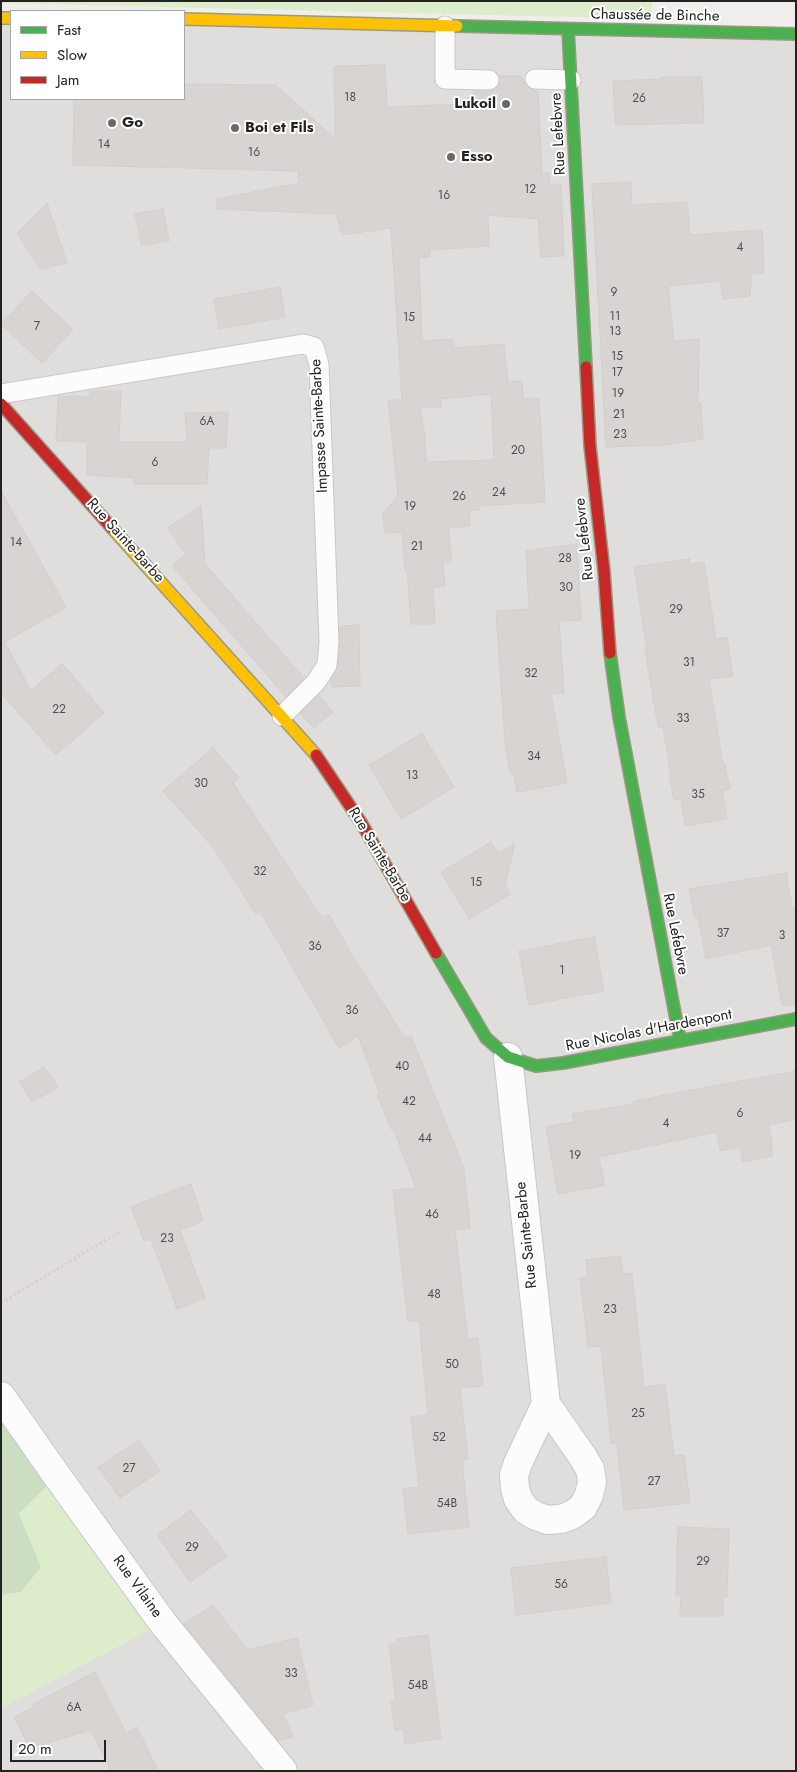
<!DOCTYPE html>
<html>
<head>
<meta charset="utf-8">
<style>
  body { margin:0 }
  #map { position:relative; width:797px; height:1772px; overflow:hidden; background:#f0eeeb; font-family:Jost,sans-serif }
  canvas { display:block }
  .frame { position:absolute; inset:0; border:2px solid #222; pointer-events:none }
  .legend { position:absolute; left:10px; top:10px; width:175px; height:90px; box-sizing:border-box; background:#fff; border:1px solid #a7a7a7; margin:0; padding:6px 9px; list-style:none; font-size:15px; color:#222 }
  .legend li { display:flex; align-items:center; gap:10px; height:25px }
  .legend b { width:25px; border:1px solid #a7a7a7 }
  .scale { position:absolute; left:10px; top:1740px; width:96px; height:22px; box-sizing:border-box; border:2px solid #222; border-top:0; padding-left:6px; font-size:15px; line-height:18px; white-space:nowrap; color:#222; -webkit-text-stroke:4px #fff; paint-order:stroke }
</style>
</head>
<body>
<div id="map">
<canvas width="797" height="1772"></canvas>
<div class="frame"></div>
<ul class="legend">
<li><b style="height:6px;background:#4caf50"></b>Fast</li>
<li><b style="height:6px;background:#ffc107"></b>Slow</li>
<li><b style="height:6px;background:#c62828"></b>Jam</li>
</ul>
<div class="scale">20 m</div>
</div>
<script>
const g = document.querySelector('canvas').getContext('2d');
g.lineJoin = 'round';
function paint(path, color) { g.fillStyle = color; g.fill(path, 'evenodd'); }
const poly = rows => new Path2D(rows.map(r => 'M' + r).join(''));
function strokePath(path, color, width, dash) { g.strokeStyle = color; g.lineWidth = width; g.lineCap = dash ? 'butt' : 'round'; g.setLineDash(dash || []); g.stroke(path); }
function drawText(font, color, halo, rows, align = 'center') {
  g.font = font + ' Jost,sans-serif'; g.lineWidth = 4; g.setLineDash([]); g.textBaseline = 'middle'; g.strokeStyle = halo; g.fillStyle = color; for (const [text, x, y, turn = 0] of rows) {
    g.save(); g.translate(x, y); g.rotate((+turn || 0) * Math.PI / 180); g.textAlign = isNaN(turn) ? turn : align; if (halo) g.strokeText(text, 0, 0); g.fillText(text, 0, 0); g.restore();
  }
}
const residential = poly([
  [1,18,11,18,11,99,184,99,184,19,796,34,796,1771,1,1771,1,1708,163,1622,1,1396]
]);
const grass = poly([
  [1,1,652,1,651,19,1,3],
  [57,1476,163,1623,1,1708,1,1595,21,1592,41,1567,19,1514]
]);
const forest = poly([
  [1,1396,57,1476,19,1514,41,1567,21,1592,1,1595]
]);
const building = poly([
  [385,65,387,107,463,104,475,91,489,91,495,90,499,85,499,76,521,76,529,88,538,92,542,173,549,173,550,185,561,185,564,256,541,257,538,219,488,215,489,246,430,250,430,257,419,258,422,341,453,339,454,348,504,344,508,382,522,381,523,399,539,398,545,502,478,506,479,510,470,510,469,526,449,528,451,562,443,563,445,586,433,588,435,624,411,624,407,570,405,570,402,532,385,533,383,514,398,495,388,400,402,400,391,228,342,235,336,214,217,209,217,199,299,183,298,171,73,165,74,99,184,99,184,86,186,84,276,85,335,139,334,66,385,65],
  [491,394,494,460,426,462,425,436,420,407,441,407,440,399,491,394],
  [662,77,702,77,704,123,615,125,613,81,663,79,662,77],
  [631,182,632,205,687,202,690,235,762,230,764,273,752,274,750,296,723,299,720,281,668,286,674,341,699,339,698,403,701,403,703,439,665,445,606,447,592,184,631,182],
  [47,203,67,263,40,269,17,233,47,203],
  [163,209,169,241,142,246,135,214,163,209],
  [280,287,285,317,219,329,214,299,280,287],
  [32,291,73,330,42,363,1,324,32,291],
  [90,391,121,391,119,442,187,442,185,413,228,412,226,448,209,448,207,484,134,484,134,478,87,475,87,442,56,441,58,396,90,397,90,391],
  [1,491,66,607,5,642,31,691,62,663,104,713,56,755,1,693,1,491],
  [201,506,205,564,304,678,286,697,174,568,175,567,173,565,186,554,167,528,201,506],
  [577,544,581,620,559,621,564,693,551,694,567,783,517,792,513,771,510,772,505,743,496,611,529,609,526,551,577,544],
  [689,559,690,564,704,562,716,639,727,637,733,676,709,679,723,765,725,765,730,789,722,791,727,819,685,826,681,799,674,800,669,775,671,775,663,727,658,727,645,650,647,650,634,567,689,559],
  [359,625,360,686,331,687,331,680,338,666,340,626,359,625],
  [318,695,333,712,314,728,300,713,318,695],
  [422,733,454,787,401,819,369,765,422,733],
  [213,748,239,778,233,783,322,918,329,914,350,952,405,1038,411,1036,464,1169,470,1228,455,1230,468,1339,478,1338,483,1386,460,1388,468,1459,462,1460,469,1527,408,1534,403,1489,419,1487,411,1417,428,1415,419,1320,408,1322,393,1190,416,1188,393,1128,391,1129,377,1095,380,1094,358,1036,339,1048,260,911,256,914,212,846,163,791,213,748],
  [491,842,498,854,515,843,505,885,510,894,469,919,441,872,491,842],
  [786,873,792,907,796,906,796,1004,782,1006,771,945,706,959,698,917,695,917,689,889,786,873],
  [594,937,604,991,529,1005,519,951,594,937],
  [44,1067,58,1087,32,1102,19,1082,44,1067],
  [796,1071,796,1119,768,1125,772,1141,772,1156,743,1162,740,1147,720,1151,717,1132,599,1157,605,1185,558,1194,546,1127,574,1122,572,1114,634,1104,633,1102,664,1095,796,1071],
  [191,1184,203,1221,180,1230,205,1298,177,1309,151,1239,144,1241,131,1207,191,1184],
  [620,1256,623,1274,632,1273,644,1387,665,1384,674,1456,684,1455,690,1503,624,1510,617,1443,611,1444,601,1346,588,1347,580,1278,588,1277,586,1260,620,1256],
  [139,1440,160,1471,120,1498,98,1467,139,1440],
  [191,1510,227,1556,190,1582,157,1535,191,1510],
  [678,1527,729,1529,727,1597,723,1597,723,1616,680,1616,681,1596,676,1596,678,1527],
  [606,1557,611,1603,516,1615,511,1568,606,1557],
  [213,1605,247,1650,297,1638,313,1705,283,1714,293,1737,278,1740,184,1624,213,1605],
  [428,1635,441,1738,405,1744,403,1729,395,1731,391,1702,396,1701,389,1645,397,1643,396,1639,428,1635],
  [95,1672,126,1733,137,1727,158,1771,111,1771,91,1730,30,1748,14,1717,34,1707,33,1704,95,1672]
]);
const path = poly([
  [1,1303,119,1232]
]);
const lane = poly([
  [445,26,445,79,489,80],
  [535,79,571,80],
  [1,394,303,344,314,347,319,364,329,642,327,665,316,682,282,716]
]);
const street = poly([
  [508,1057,546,1404],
  [1,1396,57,1476,163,1623,283,1771],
  [546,1404,583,1457,590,1469,592,1482,589,1495,583,1507,572,1515,561,1519,548,1520,536,1516,526,1510,518,1499,515,1488,514,1475,518,1463,546,1404]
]);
const fast = poly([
  [457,26,796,34],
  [568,29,586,367],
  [610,653,619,717,680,1040],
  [436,953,486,1038,508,1057,536,1066,563,1063,796,1019]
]);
const slow = poly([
  [1,18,11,18],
  [184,19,457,26],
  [112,528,316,755]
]);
const jam = poly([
  [586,367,590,446,604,571,610,653],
  [1,404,112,528],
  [316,755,362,824,436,953]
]);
const markers = [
  [506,104,5,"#6a6968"],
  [112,123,5,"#6a6968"],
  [235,128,5,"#6a6968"],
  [451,157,5,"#6a6968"]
];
const numberNames = [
  ["18",350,98],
  ["26",639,99],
  ["14",104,145],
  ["16",254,153],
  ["12",530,190],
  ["16",444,196],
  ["4",740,248],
  ["9",614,293],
  ["11",615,317],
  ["15",409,318],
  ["7",37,327],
  ["13",615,332],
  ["15",617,357],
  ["17",617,373],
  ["19",618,394],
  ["21",619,415],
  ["6A",207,422],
  ["23",620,435],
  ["20",518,451],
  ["6",155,463],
  ["24",499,493],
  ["26",459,497],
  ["19",410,507],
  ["14",16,543],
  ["21",417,547],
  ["28",565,559],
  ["30",566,588],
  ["29",676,610],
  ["31",689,663],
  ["32",531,674],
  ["22",59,710],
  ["33",683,719],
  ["34",534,757],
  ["13",412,776],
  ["30",201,784],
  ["35",698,795],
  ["32",260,872],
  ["15",476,883],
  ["37",723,934],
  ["3",782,936],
  ["36",315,947],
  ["1",562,971],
  ["36",352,1011],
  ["40",402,1067],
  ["42",409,1102],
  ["6",740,1114],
  ["4",666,1124],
  ["44",425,1139],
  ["19",575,1156],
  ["46",432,1215],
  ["23",167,1239],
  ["48",434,1295],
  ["23",610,1310],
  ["50",452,1365],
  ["25",638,1414],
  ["52",439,1438],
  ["27",129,1469],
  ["27",654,1482],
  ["54B",447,1504],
  ["29",192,1548],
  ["29",703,1562],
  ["56",561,1585],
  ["33",291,1674],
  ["54B",418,1686],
  ["6A",74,1708]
];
const streetNames = [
  ["Chaussée de Binche",655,16,1],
  ["Rue Lefebvre",559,134,-93],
  ["Impasse Sainte-Barbe",320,426,-93],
  ["Rue Lefebvre",585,539,-96],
  ["Rue Sainte-Barbe",125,541,48],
  ["Rue Sainte-Barbe",379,855,59],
  ["Rue Lefebvre",675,934,79],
  ["Rue Nicolas d'Hardenpont",649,1031,-11],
  ["Rue Sainte-Barbe",527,1235,-96],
  ["Rue Vilaine",137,1587,54]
];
const poiNames = [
  ["Lukoil",496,104,"right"],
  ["Go",122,123],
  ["Boi et Fils",245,128],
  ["Esso",461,157]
];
paint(residential, '#dfdedc');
paint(grass, '#ddeccb');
paint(forest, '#cbdec1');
paint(building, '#d7d4d2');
strokePath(building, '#d3d0cc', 1);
strokePath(lane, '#c9c8c7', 21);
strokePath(street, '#c9c8c7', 30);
strokePath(fast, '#999a82', 14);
strokePath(slow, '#999a82', 14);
strokePath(jam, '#999a82', 14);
strokePath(path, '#dccecd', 3, [2.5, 2.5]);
strokePath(lane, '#fdfcfc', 19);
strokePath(street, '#fdfcfc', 28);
strokePath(fast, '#4caf50', 11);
strokePath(slow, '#ffc107', 11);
strokePath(jam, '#c62828', 11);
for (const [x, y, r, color] of markers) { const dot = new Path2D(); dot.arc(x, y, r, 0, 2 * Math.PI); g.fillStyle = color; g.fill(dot); strokePath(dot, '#fff', 2); }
drawText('12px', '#4f4e4e', null, numberNames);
drawText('15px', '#222', '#fff', streetNames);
drawText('bold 15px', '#222', '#fff', poiNames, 'left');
</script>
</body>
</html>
